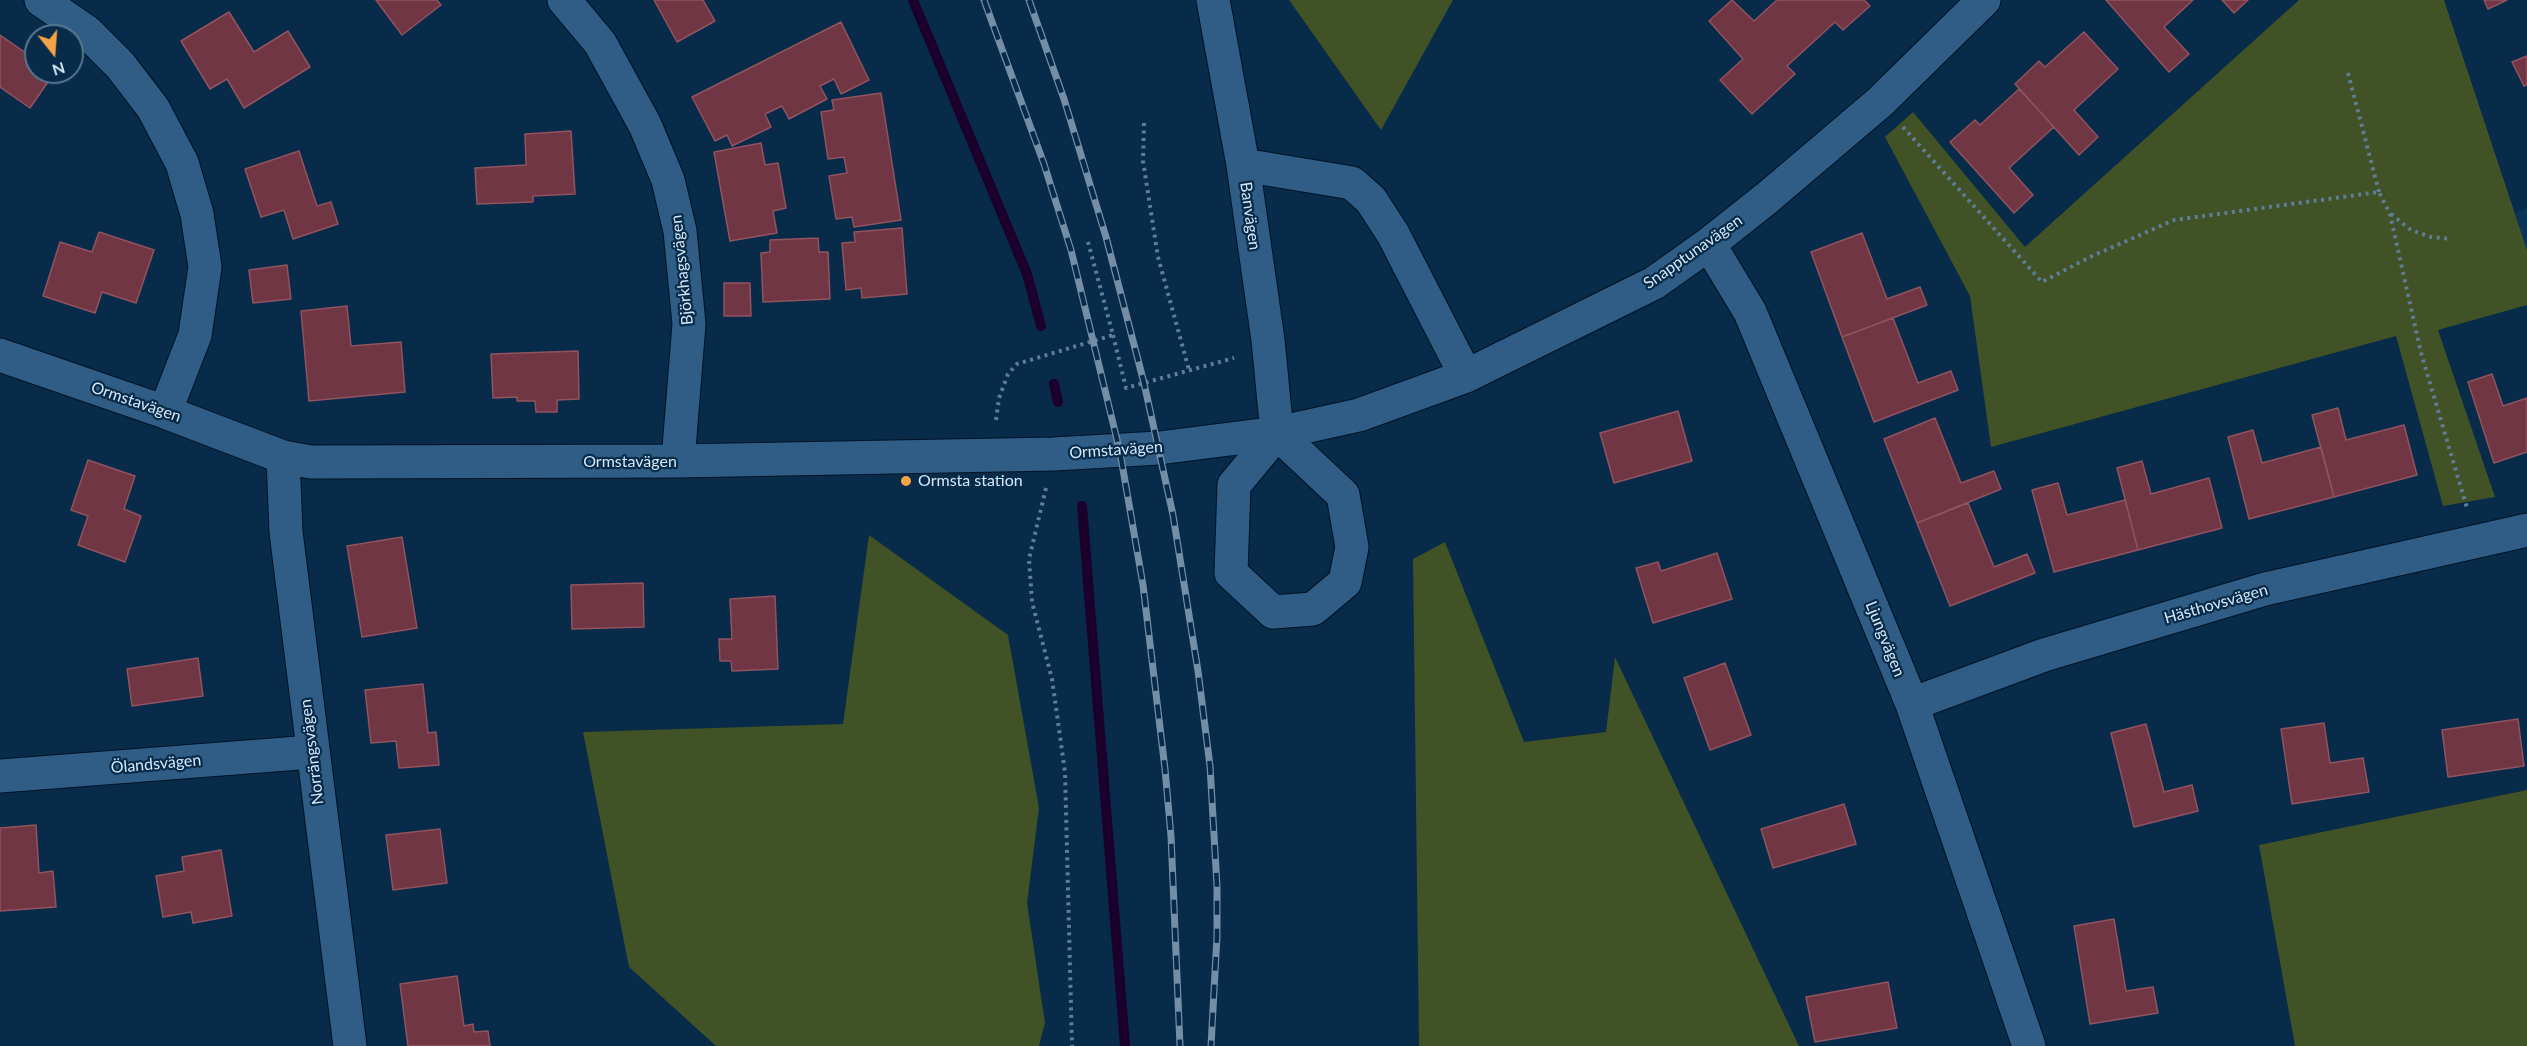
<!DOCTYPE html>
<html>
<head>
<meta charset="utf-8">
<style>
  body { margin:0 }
  #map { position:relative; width:2527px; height:1046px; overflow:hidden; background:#072b48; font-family:Lato,sans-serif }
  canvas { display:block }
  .north { position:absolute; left:24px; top:24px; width:60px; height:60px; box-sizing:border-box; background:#072b48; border:2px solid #597790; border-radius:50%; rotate:163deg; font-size:16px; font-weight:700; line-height:24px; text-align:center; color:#d5e8fb }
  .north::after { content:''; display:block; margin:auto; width:21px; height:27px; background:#f4a444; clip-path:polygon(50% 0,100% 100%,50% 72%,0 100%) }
</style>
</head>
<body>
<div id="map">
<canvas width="2527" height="1046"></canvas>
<div class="north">N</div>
</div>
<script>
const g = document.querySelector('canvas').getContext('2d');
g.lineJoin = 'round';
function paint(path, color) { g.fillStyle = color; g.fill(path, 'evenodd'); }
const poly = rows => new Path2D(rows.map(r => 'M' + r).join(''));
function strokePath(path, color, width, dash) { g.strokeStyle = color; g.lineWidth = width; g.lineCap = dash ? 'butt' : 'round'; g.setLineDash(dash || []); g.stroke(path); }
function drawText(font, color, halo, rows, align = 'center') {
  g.font = font + ' Lato,sans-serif'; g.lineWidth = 4.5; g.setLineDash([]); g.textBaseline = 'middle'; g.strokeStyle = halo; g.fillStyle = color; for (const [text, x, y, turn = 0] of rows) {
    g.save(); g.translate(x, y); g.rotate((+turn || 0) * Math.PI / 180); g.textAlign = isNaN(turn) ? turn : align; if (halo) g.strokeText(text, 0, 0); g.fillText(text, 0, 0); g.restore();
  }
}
const built = poly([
  [2527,208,2527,250,2515,212]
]);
const green = poly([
  [1289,0,1453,0,1381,130],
  [2299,0,2444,0,2527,250,2527,305,2438,330,2495,497,2443,506,2396,336,1991,447,1970,296,1885,137,1913,112,2025,247],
  [869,535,1008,635,1039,808,1027,903,1045,1023,1039,1046,716,1046,629,967,583,732,843,724],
  [1445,542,1524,742,1606,732,1615,657,1799,1046,1419,1046,1413,559],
  [2527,790,2527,1046,2295,1046,2259,845]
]);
const stream = poly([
  [913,0,1027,274,1041,326],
  [1054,384,1058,402],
  [1082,506,1125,1046]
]);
const building = poly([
  [376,0,437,0,441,5,402,35,376,0],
  [654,0,703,0,715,21,677,42,654,0],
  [1732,0,1754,21,1777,0,1864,0,1870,6,1843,30,1835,22,1787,66,1795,74,1752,114,1720,80,1743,59,1709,21,1732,0],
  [2106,0,2193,0,2164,27,2189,54,2169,72,2106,0],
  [2222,0,2248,0,2234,13,2222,0],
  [2484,0,2507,0,2488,9,2484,0],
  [229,12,254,52,288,31,310,67,244,108,227,79,210,89,181,41,229,12],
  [841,22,869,80,841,94,834,79,820,86,827,99,789,119,782,106,765,114,771,127,732,146,727,135,715,141,692,97,841,22],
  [2084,32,2118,69,2074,110,2098,137,2079,155,2015,84,2039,61,2045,67,2084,32],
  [0,35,36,60,36,72,54,73,30,108,0,87,0,35],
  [2527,56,2527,85,2524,86,2512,62,2527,56],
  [2019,89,2054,127,2009,168,2033,195,2014,213,1950,142,1975,120,1980,125,2019,89],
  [881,93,901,220,854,227,852,217,836,219,829,176,847,173,844,157,828,159,821,112,834,110,832,100,881,93],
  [571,131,575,194,533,196,533,202,477,204,475,168,526,165,525,134,571,131],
  [761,143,765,165,778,163,786,208,773,211,777,233,730,241,714,152,761,143],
  [299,151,317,206,331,202,338,224,293,239,284,210,261,217,245,169,299,151],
  [902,228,907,294,862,298,861,288,846,290,842,243,855,242,854,232,902,228],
  [99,232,154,250,136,303,102,292,95,313,43,296,60,242,92,252,99,232],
  [1862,233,1887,299,1920,287,1927,305,1842,337,1811,252,1862,233],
  [818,238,819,252,828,252,830,299,763,302,761,253,770,252,770,240,818,238],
  [287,265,291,299,253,303,249,270,287,265],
  [724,283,750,283,751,316,724,316,724,283],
  [347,306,351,346,401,342,405,392,309,401,301,311,347,306],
  [1893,318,1918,383,1951,371,1958,390,1874,422,1842,337,1893,318],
  [578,351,579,399,557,400,557,412,536,412,535,401,517,401,517,397,493,398,491,354,578,351],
  [2492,374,2503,406,2527,398,2527,452,2494,463,2468,382,2492,374],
  [2338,408,2346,440,2404,425,2417,475,2334,497,2312,415,2338,408],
  [1678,411,1692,461,1614,483,1600,433,1678,411],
  [1935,418,1961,483,1994,471,2001,489,1917,523,1884,439,1935,418],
  [2253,430,2262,463,2321,447,2334,497,2249,519,2228,437,2253,430],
  [88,460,135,476,124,509,141,516,125,562,78,545,88,516,71,510,88,460],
  [2142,461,2151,494,2209,478,2222,528,2138,550,2117,468,2142,461],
  [2058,483,2067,515,2125,500,2138,550,2054,572,2032,490,2058,483],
  [1968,503,1994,567,2027,554,2035,573,1950,606,1917,523,1968,503],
  [402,537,417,628,362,637,347,546,402,537],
  [1717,553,1732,599,1653,623,1636,568,1658,562,1661,571,1717,553],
  [643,583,644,627,572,629,571,585,643,583],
  [775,596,778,669,732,671,731,661,720,661,719,639,732,639,730,599,775,596],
  [198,658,203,696,132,706,127,669,198,658],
  [1725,663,1751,735,1710,750,1684,678,1725,663],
  [423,684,428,733,436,732,439,765,399,768,396,741,371,743,365,690,423,684],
  [2518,719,2524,766,2448,777,2442,730,2518,719],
  [2324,723,2330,763,2363,758,2369,792,2292,804,2281,729,2324,723],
  [2146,724,2164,792,2192,785,2198,811,2134,827,2111,733,2146,724],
  [1844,804,1856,844,1773,868,1761,829,1844,804],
  [36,825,39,873,53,871,56,907,0,911,0,828,36,825],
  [440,829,447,883,393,890,386,835,440,829],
  [221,850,232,916,193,923,191,912,163,917,156,876,184,871,182,857,221,850],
  [2114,919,2126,991,2153,987,2158,1013,2090,1024,2074,926,2114,919],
  [457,976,464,1026,473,1024,474,1032,488,1031,490,1046,408,1046,400,984,457,976],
  [1888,982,1897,1028,1815,1042,1806,997,1888,982]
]);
const path = poly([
  [2348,73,2379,192],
  [1144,123,1143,161,1158,257,1189,370],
  [1903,127,2042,282,2090,257,2174,220,2379,192,2390,214,2421,353,2467,508],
  [2391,214,2411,230,2431,237,2451,239],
  [1113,335,1126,388,1234,358],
  [996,420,999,398,1008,374,1017,364,1113,335,1088,242],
  [1046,488,1029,559,1032,602,1052,679,1065,772,1072,1046]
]);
const minor = poly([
  [41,0,87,32,120,65,153,108,182,163,197,214,205,267,195,335,165,412],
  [564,0,600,43,645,125,668,180,680,231,689,324,678,461],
  [1213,0,1243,165,1268,340,1277,433],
  [1243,165,1352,183,1371,200,1393,234,1466,376],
  [1709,244,1750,312,1912,704,2029,1046],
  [0,355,165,412,283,457,311,462,678,461,1054,454,1159,448,1277,433,1359,415,1466,376,1654,283,1709,244,1767,198,1880,102,1984,0],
  [1277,433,1343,495,1352,547,1345,582,1313,609,1273,612,1231,573,1234,485,1277,433],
  [283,457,286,532,350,1046],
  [1912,704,2044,655,2265,589,2527,530],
  [0,776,312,752]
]);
const rail = poly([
  [984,0,1044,164,1071,250,1120,452,1143,585,1165,769,1171,836,1180,1046],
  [1029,0,1064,99,1106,237,1144,383,1173,515,1198,671,1210,766,1217,886,1217,936,1211,1046]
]);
const markers = [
  [906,481,6,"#f4a444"]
];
const streetNames = [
  ["Banvägen",1250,216,82],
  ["Snapptunavägen",1693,252,-35],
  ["Björkhagsvägen",682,270,-96],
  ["Ormstavägen",136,402,19],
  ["Ormstavägen",1116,450,-4],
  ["Ormstavägen",630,462],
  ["Hästhovsvägen",2216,604,-16],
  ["Ljungvägen",1885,639,68],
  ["Norrängsvägen",312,752,-97],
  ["Ölandsvägen",156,764,-5]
];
const poiNames = [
  ["Ormsta station",918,481]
];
paint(built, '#0a3456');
paint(green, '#405226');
strokePath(stream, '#1b002d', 10);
paint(building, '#703643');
strokePath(building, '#915360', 1.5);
strokePath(minor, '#001327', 35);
strokePath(path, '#607d96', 4, [3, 4.5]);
strokePath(minor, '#2f5d86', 33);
strokePath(rail, '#738ea6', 7);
strokePath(rail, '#072b48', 4.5, [14]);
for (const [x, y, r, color] of markers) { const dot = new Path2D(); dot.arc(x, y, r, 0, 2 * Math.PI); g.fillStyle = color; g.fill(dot); strokePath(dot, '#072b48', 2); }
drawText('16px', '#d5e8fb', '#072b48', streetNames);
drawText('16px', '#d5e8fb', '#072b48', poiNames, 'left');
</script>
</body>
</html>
